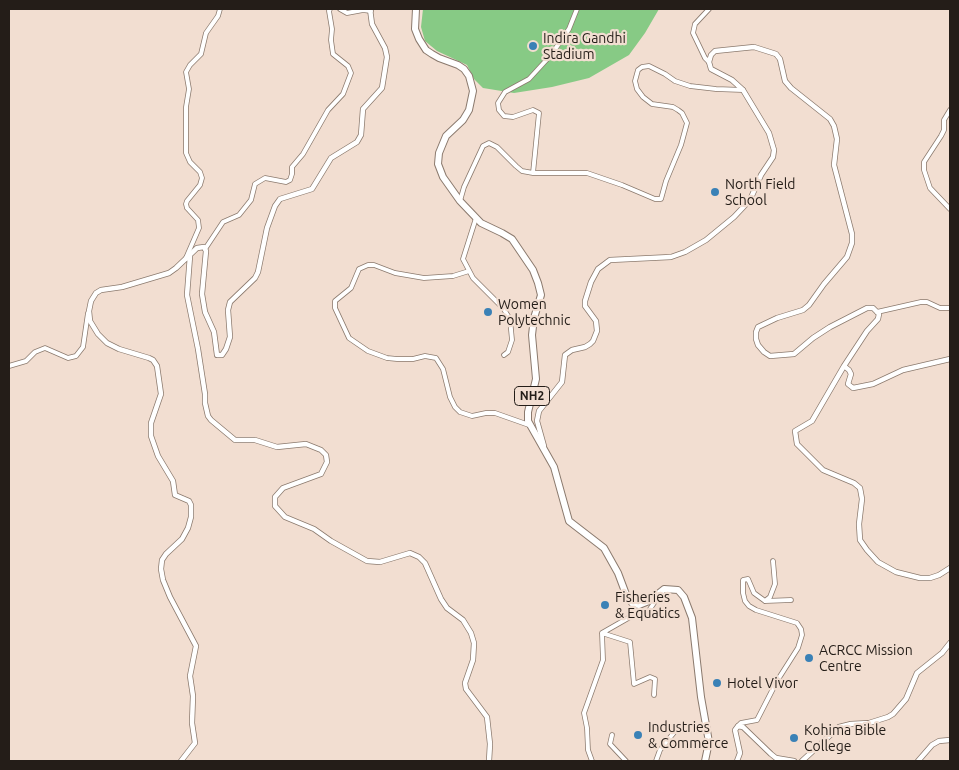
<!DOCTYPE html>
<html>
<head>
<meta charset="utf-8">
<style>
  body { margin:0 }
  #map { position:relative; width:959px; height:770px; overflow:hidden; background:#f2ded1; font-family:Ubuntu,sans-serif }
  canvas { display:block }
  .frame { position:absolute; inset:0; border:10px solid #241d18; pointer-events:none }
</style>
</head>
<body>
<div id="map">
<canvas width="959" height="770"></canvas>
<div class="frame"></div>
</div>
<script>
const g = document.querySelector('canvas').getContext('2d');
g.lineJoin = 'round';
function paint(path, color) { g.fillStyle = color; g.fill(path, 'evenodd'); }
const poly = rows => new Path2D(rows.map(r => 'M' + r).join(''));
function strokePath(path, color, width, dash) { g.strokeStyle = color; g.lineWidth = width; g.lineCap = dash ? 'butt' : 'round'; g.setLineDash(dash || []); g.stroke(path); }
function drawText(font, color, halo, rows, align = 'center') {
  g.font = font + ' Ubuntu,sans-serif'; g.lineWidth = 4.5; g.setLineDash([]); g.textBaseline = 'middle'; g.strokeStyle = halo; g.fillStyle = color; for (const [text, x, y, turn = 0] of rows) {
    g.save(); g.translate(x, y); g.rotate((+turn || 0) * Math.PI / 180); g.textAlign = isNaN(turn) ? turn : align; if (halo) g.strokeText(text, 0, 0); g.fillText(text, 0, 0); g.restore();
  }
}
const green = poly([
  [423,9,659,9,645,33,629,55,589,78,552,87,514,93,483,88,474,79,467,65,437,51,425,41,421,27]
]);
const minor = poly([
  [340,9,347,13,363,10,371,11],
  [709,9,695,24,693,33,705,58,709,62],
  [950,110,944,120,944,130,941,136,924,162,924,170,930,188,950,209],
  [533,173,539,113,533,110,513,117,504,116,499,110,498,103,505,92,529,79,551,55,569,29,577,9],
  [460,201,464,187,483,146,489,143,497,147,516,166,522,171,533,173,587,173,622,185,655,199,661,199,666,181,681,145,687,123,682,113,678,110,673,107,652,104,643,97,637,89,635,81,638,70,642,67,649,66,665,74,675,81,690,86,716,89,743,90],
  [476,218,463,259,473,278,503,308,510,319,512,340,508,352,504,355],
  [205,249,223,222,239,215,251,200,255,184,265,178,286,182,290,180,292,174,292,167,303,154,328,110,343,94,351,73,348,66,333,54,331,40,332,29,329,11,330,9],
  [186,258,199,228,198,220,187,208,186,204,187,201,200,185,202,178,200,172,190,162,186,153,186,107,189,89,186,72,190,65,201,54,206,33,218,16,220,9],
  [469,271,453,276,424,278,395,273,374,265,368,265,359,269,351,288,335,301,335,308,349,338,368,351,387,358,397,359,413,359,425,356,436,358,443,369,450,397,455,407,460,412,472,416,486,413,495,413,529,425],
  [877,312,921,302,927,302,940,308,950,308],
  [9,366,26,361,35,352,45,348,68,358,76,356,83,347,88,313],
  [765,601,770,597,775,584,773,561],
  [602,633,630,642,634,684,650,677,655,679,654,695],
  [738,726,741,723,757,720,777,681,798,648,802,635,801,629,797,623,756,610,749,606,745,601,743,593,743,580,748,579,754,593,765,601,791,600],
  [612,735,610,744,626,761],
  [592,761,588,750,587,728,584,713,603,660,602,633,630,617,648,612,658,597],
  [656,761,660,750,676,730]
]);
const tertiary = poly([
  [190,256,187,295,198,349,205,394,205,403,208,416,211,420,235,440,255,440,277,447,306,444,321,450,326,455,327,462,321,474,283,488,275,497,275,506,285,517,314,529,331,541,367,561,380,562,410,553,419,557,425,563,441,599,447,608,463,620,471,633,474,643,473,660,465,683,466,689,487,717,490,744,489,761],
  [844,366,812,421,795,431,797,444,823,470,854,483,860,488,862,499,859,524,860,540,867,550,878,562,896,572,920,578,930,578,939,575,950,568],
  [544,446,537,421,539,411,562,382,565,355,572,350,585,347,590,344,593,341,597,331,596,321,585,306,585,301,591,282,598,269,610,260,671,257,685,252,706,240,734,217,750,200,761,175,773,157,774,150,769,133,743,90,732,80,711,69,709,62,711,55,715,51,754,47,776,54,780,59,785,81,791,88,830,119,834,126,837,139,834,165,852,234,852,243,847,257,824,284,809,305,803,310,777,318,758,327,756,332,756,339,758,345,764,352,770,356,794,354,813,338,830,327,867,308,873,308,879,314,878,319,867,331,844,366,849,370,851,374,848,384,853,388,873,384,903,370,950,359],
  [181,761,195,743,192,723,193,696,190,676,196,646,170,597,163,580,161,569,162,560,166,554,182,539,188,528,191,517,191,505,189,501,175,495,173,481,158,456,151,436,151,423,161,394,157,366,153,360,149,358,119,349,107,343,98,334,90,321,89,311,91,301,96,293,101,290,122,287,169,273,176,268,197,248,204,247,206,251,202,294,205,312,214,332,217,355,222,355,226,349,230,337,228,310,230,302,255,278,258,272,267,228,275,206,280,199,312,189,331,158,357,142,361,135,363,109,382,88,387,57,385,48,372,24,370,9],
  [737,761,740,753,735,730,738,726,743,727,771,754,776,758,794,761],
  [802,761,839,727,851,724,869,723,888,717,893,714,906,699,917,673,942,653,950,643],
  [918,761,932,745,939,741,950,740]
]);
const trunk = poly([
  [416,9,415,29,419,39,426,50,432,54,439,58,458,65,464,69,469,76,473,91,469,110,463,120,446,136,439,153,438,164,443,177,460,201,481,223,502,233,512,239,533,270,538,283,541,295,534,318,532,335,536,379,528,412,528,421,554,467,569,521,604,548,618,573,627,597,633,604,639,605,649,601,664,589,678,590,684,597,692,618,701,697,709,742,705,761]
]);
const markers = [
  [533,46,5,"#3a81b6"],
  [715,192,5,"#3a81b6"],
  [488,312,5,"#3a81b6"],
  [605,605,5,"#3a81b6"],
  [809,658,5,"#3a81b6"],
  [717,683,5,"#3a81b6"],
  [638,735,5,"#3a81b6"],
  [794,738,5,"#3a81b6"]
];
const shields = [
  [532,396,35]
];
const shieldNames = [
  ["NH2",532,396]
];
const poiNames = [
  ["Indira Gandhi",543,38],
  ["Stadium",543,54],
  ["North Field",725,184],
  ["School",725,200],
  ["Women",498,304],
  ["Polytechnic",498,320],
  ["Fisheries",615,597],
  ["& Equatics",615,613],
  ["ACRCC Mission",819,650],
  ["Centre",819,666],
  ["Hotel Vivor",727,683],
  ["Industries",648,727],
  ["& Commerce",648,743],
  ["Kohima Bible",804,730],
  ["College",804,746]
];
paint(green, '#87ca85');
strokePath(minor, '#8b7a6e', 5.5);
strokePath(tertiary, '#8b7a6e', 6);
strokePath(trunk, '#8b7a6e', 8);
strokePath(minor, '#fff', 4);
strokePath(tertiary, '#fff', 4.5);
strokePath(trunk, '#fff', 6);
for (const [x, y, r, color] of markers) { const dot = new Path2D(); dot.arc(x, y, r, 0, 2 * Math.PI); g.fillStyle = color; g.fill(dot); strokePath(dot, '#f2ded1', 2); }
for (const [x, y, w] of shields) { const box = new Path2D(); box.roundRect(x - w / 2, y - 9.5, w, 19, 4); g.fillStyle = '#f2ded1'; g.fill(box); strokePath(box, '#241d18', 1); }
drawText('bold 12px', '#241d18', null, shieldNames);
drawText('14px', '#241d18', '#f2ded1', poiNames, 'left');
</script>
</body>
</html>
